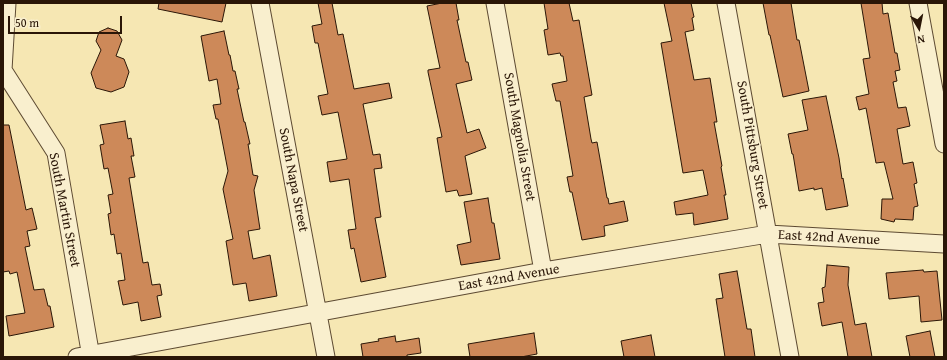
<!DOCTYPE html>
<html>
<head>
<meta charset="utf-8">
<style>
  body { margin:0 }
  #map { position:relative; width:947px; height:360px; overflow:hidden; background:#f6e7b3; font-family:"Gentium Book Plus",serif }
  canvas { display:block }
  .frame { position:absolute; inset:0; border:4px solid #2a1607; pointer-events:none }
  .north { position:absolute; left:899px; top:8px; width:40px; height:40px; -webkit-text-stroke:3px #f9efce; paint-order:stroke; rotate:170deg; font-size:11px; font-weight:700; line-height:16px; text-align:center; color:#2a1607 }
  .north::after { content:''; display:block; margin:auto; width:14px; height:18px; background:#2a1607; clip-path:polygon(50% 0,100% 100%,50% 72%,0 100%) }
  .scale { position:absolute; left:8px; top:16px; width:114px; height:18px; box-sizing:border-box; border:2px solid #2a1607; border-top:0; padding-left:5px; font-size:12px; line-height:14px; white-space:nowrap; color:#2a1607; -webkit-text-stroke:3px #f9efce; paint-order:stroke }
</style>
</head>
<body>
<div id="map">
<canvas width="947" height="360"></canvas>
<div class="frame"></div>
<div class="north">N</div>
<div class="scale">50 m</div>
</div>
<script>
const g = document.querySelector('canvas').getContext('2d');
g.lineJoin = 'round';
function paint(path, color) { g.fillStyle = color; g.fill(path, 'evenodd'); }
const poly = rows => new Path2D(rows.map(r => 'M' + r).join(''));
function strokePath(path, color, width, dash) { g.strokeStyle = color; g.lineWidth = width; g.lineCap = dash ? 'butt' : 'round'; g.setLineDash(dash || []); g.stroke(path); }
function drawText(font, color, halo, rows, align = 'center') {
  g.font = font + ' "Gentium Book Plus",serif'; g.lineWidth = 3; g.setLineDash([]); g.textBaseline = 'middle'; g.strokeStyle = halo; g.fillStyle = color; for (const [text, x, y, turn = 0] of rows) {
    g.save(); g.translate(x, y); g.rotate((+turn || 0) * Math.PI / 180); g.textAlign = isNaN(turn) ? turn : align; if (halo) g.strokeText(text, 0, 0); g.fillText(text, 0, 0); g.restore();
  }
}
const building = poly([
  [159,3,226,3,222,22,158,9,159,3],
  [318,3,332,3,338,35,343,34,354,89,389,83,392,98,363,104,373,155,380,154,382,168,374,169,381,217,375,218,386,277,361,282,354,248,351,249,348,230,356,229,349,179,330,182,327,162,347,159,338,112,322,115,318,96,328,94,318,43,315,43,312,26,322,24,318,3],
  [442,3,456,3,459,20,457,20,466,62,468,62,472,80,456,84,467,133,479,129,486,148,465,156,472,194,459,196,457,190,446,192,437,138,442,137,428,72,428,70,440,68,427,6,442,3],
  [544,3,569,3,573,21,579,20,592,95,584,97,591,139,592,143,597,142,607,198,608,198,609,204,624,201,628,221,604,226,605,236,582,240,572,192,570,192,567,177,573,176,560,101,556,101,552,84,567,81,563,56,561,56,560,53,548,55,544,30,548,29,544,3],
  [664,3,691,3,694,17,692,18,694,30,685,32,694,80,710,78,717,122,714,122,722,166,721,167,726,195,724,195,728,219,694,225,693,213,676,215,674,202,708,195,703,170,683,173,661,43,672,41,664,3],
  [763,3,791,3,797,40,799,40,809,91,783,97,770,35,769,35,763,3],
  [861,3,882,3,883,14,888,13,895,53,897,53,900,70,895,71,897,81,893,82,898,108,906,107,910,126,897,129,903,164,913,162,917,183,914,184,918,206,914,207,913,220,895,219,894,222,881,219,882,199,893,199,884,162,876,163,866,108,859,110,856,97,869,94,863,59,870,58,861,3],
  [108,28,117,31,122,40,116,56,124,59,129,72,124,87,111,92,96,88,91,73,101,50,96,41,99,32,108,28],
  [224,31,229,55,230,55,233,71,235,71,239,89,237,89,244,122,245,122,250,144,248,144,253,175,258,176,254,190,260,229,248,231,253,259,270,255,277,296,249,301,246,283,233,285,226,241,233,239,223,189,228,171,218,119,216,119,213,105,221,104,217,79,209,81,201,36,224,31],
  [826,96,839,158,842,179,843,178,848,206,826,210,822,188,814,190,814,188,799,191,793,154,792,154,788,134,808,130,802,100,826,96],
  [125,121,128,139,131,138,134,156,131,156,135,177,129,178,143,263,148,262,152,285,160,284,162,295,157,296,161,317,141,321,138,302,123,305,118,281,125,280,121,253,117,254,114,234,111,235,108,214,111,213,108,195,113,194,108,168,104,169,100,145,104,144,100,125,125,121],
  [3,125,9,125,26,210,32,208,37,229,27,231,30,246,25,247,34,290,44,289,48,306,50,306,54,327,9,336,6,316,25,313,17,272,10,274,9,271,3,272,3,125],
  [488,198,492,223,494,223,500,259,461,265,457,245,471,242,464,202,488,198],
  [827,265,849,267,848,285,855,325,866,323,872,357,848,357,842,322,822,326,818,303,824,302,822,288,825,287,827,265],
  [923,270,924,272,937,271,942,320,921,322,919,296,889,299,886,273,923,270],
  [737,271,747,329,751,329,755,357,725,357,716,299,723,298,719,274,737,271],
  [930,331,935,357,910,357,906,336,930,331],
  [534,333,537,354,521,357,470,357,468,344,534,333],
  [651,335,655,357,624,357,621,341,651,335],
  [395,336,396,342,419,338,421,353,407,355,407,357,363,357,361,344,379,341,378,339,395,336]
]);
const street = poly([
  [7,3,3,70,56,153,91,357],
  [260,3,326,357],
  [495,3,543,271],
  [726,3,790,357],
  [918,3,944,144],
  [77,357,543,271,768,234,944,244]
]);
const streetNames = [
  ["South Magnolia Street",519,137,80],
  ["South Pittsburg Street",752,145,80],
  ["South Napa Street",293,180,79],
  ["South Martin Street",64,210,79],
  ["East 42nd Avenue",829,238,3],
  ["East 42nd Avenue",509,278,-10]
];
paint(building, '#cd8959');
strokePath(building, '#2a1607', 1);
strokePath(street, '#5d4a32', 19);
strokePath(street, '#f9efce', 17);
drawText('14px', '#2a1607', '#f9efce', streetNames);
</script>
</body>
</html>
